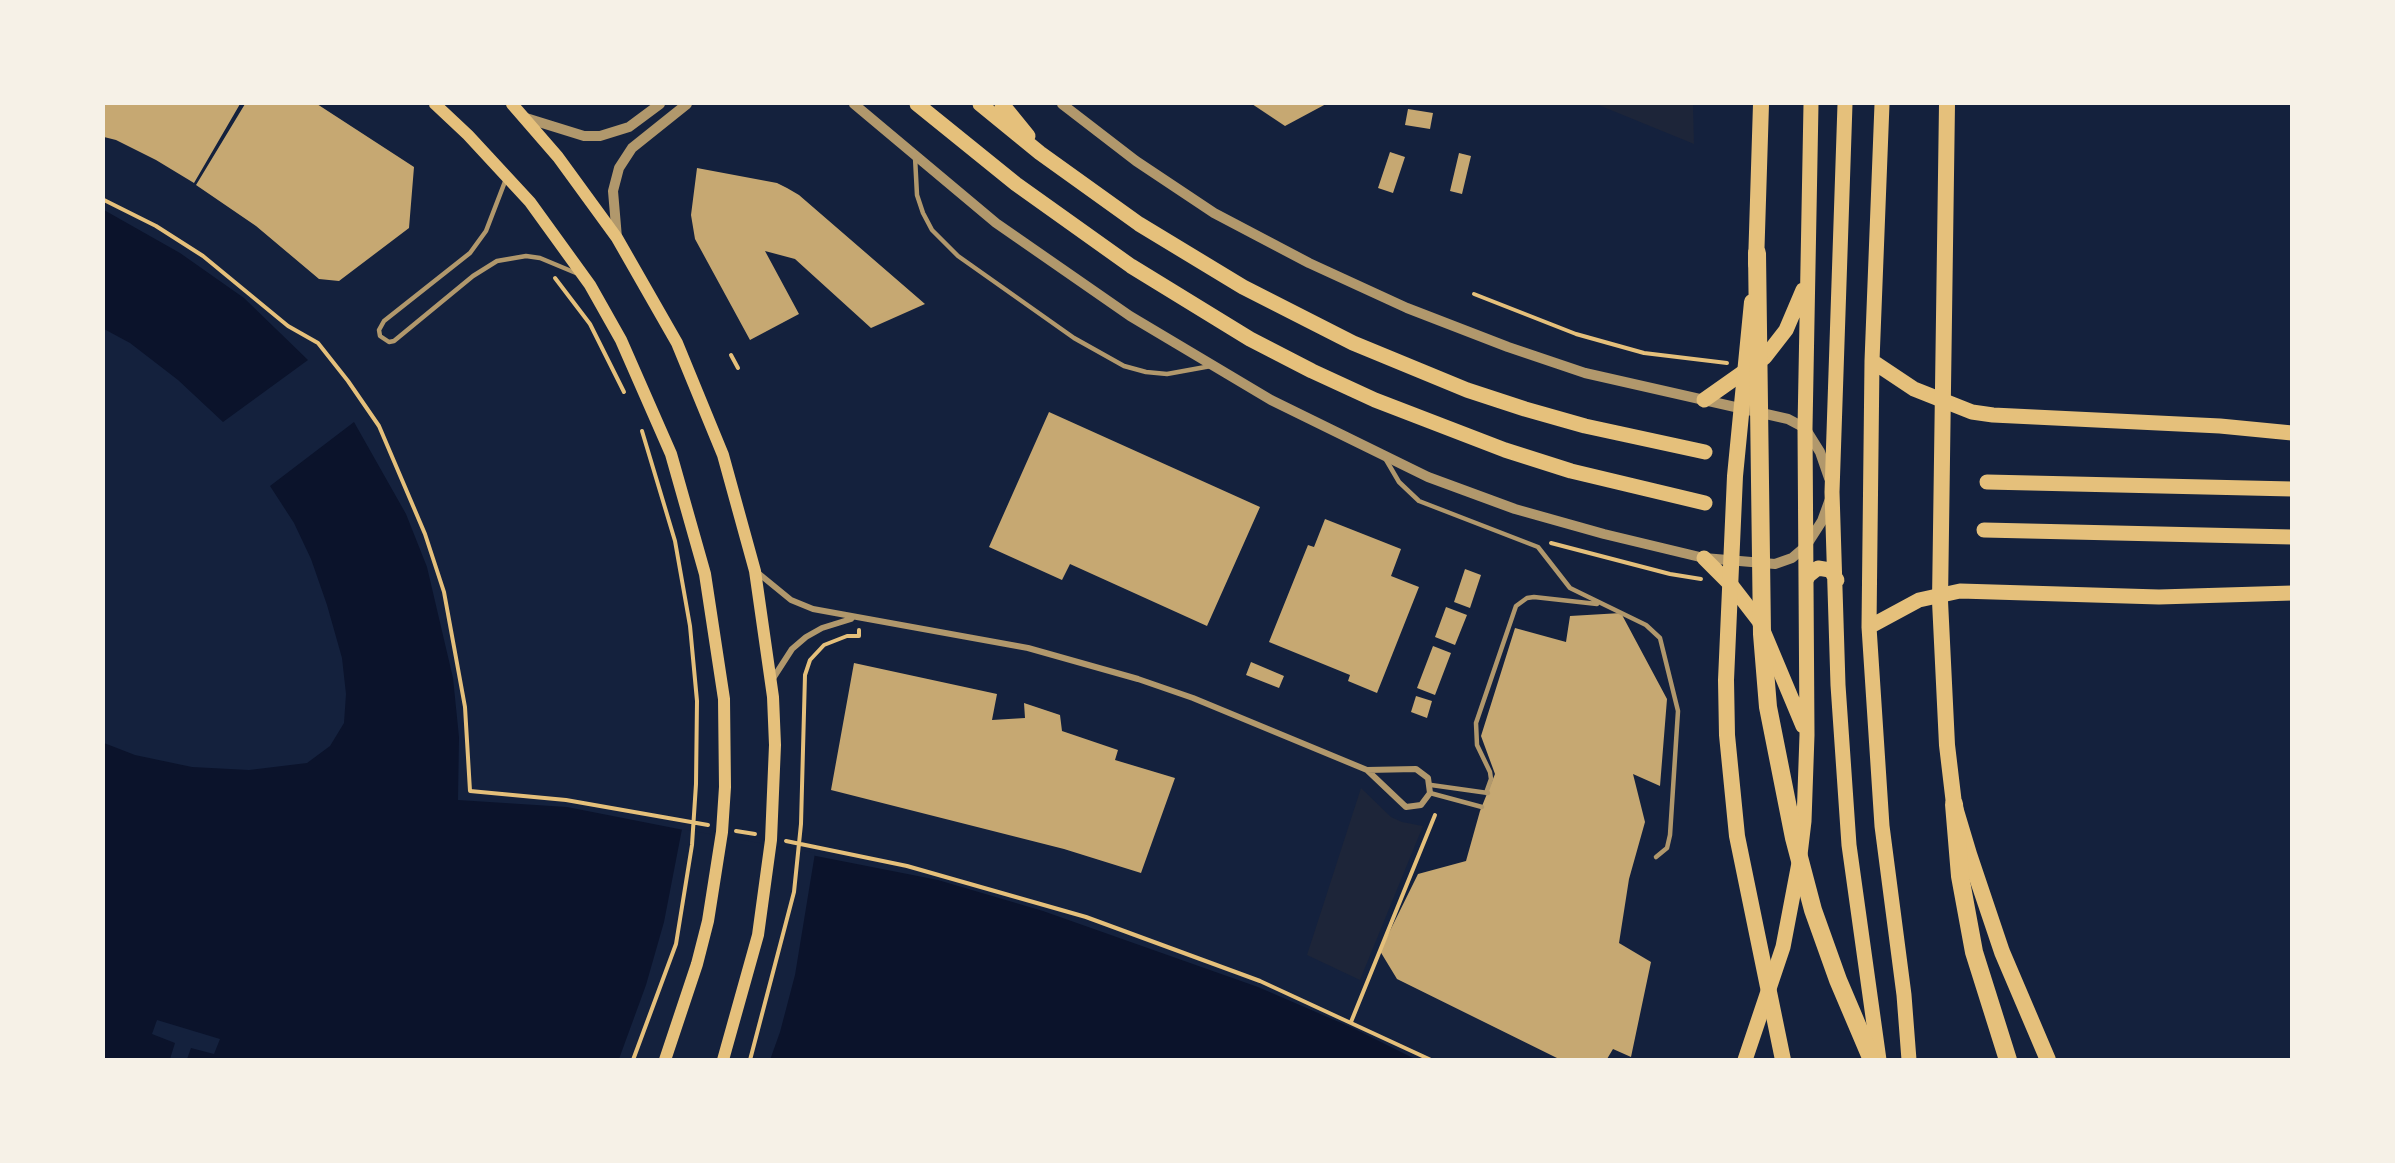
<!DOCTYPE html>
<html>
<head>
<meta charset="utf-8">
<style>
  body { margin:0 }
  #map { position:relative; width:2395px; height:1163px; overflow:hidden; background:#14213d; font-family:Helvetica,sans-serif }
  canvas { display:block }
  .frame { position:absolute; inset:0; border:105px solid #f6f1e7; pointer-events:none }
</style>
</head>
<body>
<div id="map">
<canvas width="2395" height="1163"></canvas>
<div class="frame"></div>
</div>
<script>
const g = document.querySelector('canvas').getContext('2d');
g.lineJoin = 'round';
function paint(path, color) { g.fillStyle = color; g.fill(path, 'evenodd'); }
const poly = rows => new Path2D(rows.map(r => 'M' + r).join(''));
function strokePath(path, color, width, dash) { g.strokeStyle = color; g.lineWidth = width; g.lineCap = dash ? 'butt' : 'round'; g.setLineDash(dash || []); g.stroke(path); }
const green = poly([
  [1596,104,1693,104,1694,144],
  [1361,788,1391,817,1402,822,1423,826,1360,980,1307,955]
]);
const water = poly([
  [104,210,180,253,244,298,308,360,223,422,178,380,130,343,104,329],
  [354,422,406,514,427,567,453,678,459,737,458,800,567,807,938,880,1043,911,1258,987,1353,1028,1415,1059,104,1059,104,743,135,755,192,767,249,770,307,763,330,746,344,723,346,694,342,658,327,605,311,559,294,523,270,486]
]);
const pier = poly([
  [682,829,815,853,795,975,780,1032,770,1060,619,1059,646,985,664,922],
  [157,1020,220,1039,214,1054,191,1048,187,1059,170,1059,175,1043,152,1034]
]);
const building = poly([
  [104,104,240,104,194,183,156,160,116,140,104,137],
  [245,104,317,104,414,167,409,228,339,281,319,279,256,226,196,185],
  [1252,104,1326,104,1285,126],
  [1408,109,1433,113,1430,129,1405,125],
  [1390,152,1405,157,1393,193,1378,188],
  [1459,153,1471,156,1462,194,1450,191],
  [697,168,777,183,787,188,799,195,925,304,871,328,795,259,765,251,799,314,750,340,695,239,691,215],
  [1049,412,1260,507,1207,626,1070,564,1062,580,989,547],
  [1325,519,1401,549,1391,576,1419,587,1377,693,1348,681,1350,675,1269,642,1308,545,1314,547],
  [1465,569,1481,575,1470,608,1454,602],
  [1446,607,1467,615,1455,645,1435,637],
  [1621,613,1667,699,1660,786,1633,774,1645,822,1629,879,1619,943,1651,962,1631,1057,1613,1049,1607,1059,1559,1059,1397,979,1380,951,1418,874,1466,861,1480,811,1495,774,1481,736,1515,628,1566,642,1570,616],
  [1433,646,1451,653,1435,695,1417,688],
  [1251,662,1284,676,1279,688,1246,675],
  [854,663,997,694,992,720,1025,718,1024,703,1060,715,1062,731,1118,750,1115,760,1175,778,1141,873,1064,849,831,790],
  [1416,696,1432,701,1427,718,1411,712]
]);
const path = poly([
  [104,200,156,226,203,256,288,326,318,343,348,381,379,426,425,534,444,592,465,707,470,791,566,800,708,825],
  [555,278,590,324,624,392],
  [1474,294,1576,334,1644,353,1727,363],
  [731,355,738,368],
  [1551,543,1670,574,1701,579],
  [736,831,755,834],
  [786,841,907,866,1086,917,1260,981,1431,1060],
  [1351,1022,1435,815],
  [633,1060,676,944,692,845,696,784,697,701,690,626,675,541,642,431],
  [750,1060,794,892,801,824,805,675,810,660,824,645,847,636,859,636,859,630]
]);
const service = poly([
  [915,157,917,195,923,213,932,230,958,256,1074,338,1124,366,1146,372,1167,374,1211,366],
  [506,179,486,231,470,253,384,321,379,330,380,336,389,342,394,341,473,276,497,261,526,256,540,258,576,273],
  [1385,458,1399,482,1419,501,1538,547,1570,588,1646,625,1660,638,1678,711,1670,835,1667,848,1656,857],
  [1431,785,1488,793],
  [1430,793,1482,807],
  [1486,793,1491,779,1490,772,1477,745,1476,723,1516,606,1527,598,1534,597,1597,604]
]);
const minor = poly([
  [758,573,791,600,813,609,1028,648,1138,679,1193,698,1367,770,1406,807,1421,805,1430,793,1428,778,1416,769,1367,770],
  [772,680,792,649,806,637,822,628,851,619]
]);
const tertiary = poly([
  [854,104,996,223,1130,316,1271,400,1428,477,1515,509,1604,534,1704,558,1775,564,1792,558,1806,546,1822,521,1830,499],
  [1062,104,1136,161,1214,213,1309,263,1407,308,1508,347,1585,373,1788,419,1805,428,1820,452,1829,478],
  [526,118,584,136,600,136,629,127,660,104],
  [617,238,613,191,619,168,632,148,687,104]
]);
const secondary = poly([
  [435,104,468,135,530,202,590,285,621,340,671,454,705,574,724,699,725,787,722,832,708,921,697,964,665,1060],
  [512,104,558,157,617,238,677,343,723,455,755,571,773,697,775,745,771,840,758,935,723,1060]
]);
const primary = poly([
  [917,104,1016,184,1131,266,1250,339,1312,371,1375,400,1505,450,1571,471,1705,503],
  [980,104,1040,153,1139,224,1243,287,1353,343,1467,390,1525,409,1585,426,1705,452],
  [1002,104,1028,136],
  [1845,104,1832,492,1838,685,1849,845,1879,1060],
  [1882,104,1872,361,1869,627,1882,826,1904,995,1909,1060],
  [1872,361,1914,389,1972,412,1993,415,2220,426,2292,433],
  [1704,400,1765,357,1786,330,1803,290],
  [1987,482,2292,489],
  [1984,530,2292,537],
  [1704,558,1732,586,1759,621,1803,726],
  [1806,581,1808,576,1818,568,1830,570,1837,580],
  [1869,627,1919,600,1960,591,2159,597,2292,593],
  [1745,1060,1783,947,1799,863,1804,821,1807,735,1805,428,1811,104]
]);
const trunk = poly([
  [1947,104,1940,601,1947,745,1954,804,1969,854,2002,952,2048,1060],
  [1756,264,1761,104],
  [1752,302,1735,476,1726,680,1727,735,1737,836,1783,1060]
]);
const motorway = poly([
  [1757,253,1762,634,1768,707,1794,838,1813,910,1838,980,1872,1060],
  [1954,804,1960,876,1974,952,2008,1060]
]);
paint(green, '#1d2539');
paint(water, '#0b132b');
paint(pier, '#14213d');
paint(building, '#c6a872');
strokePath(path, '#e5c07b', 4);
strokePath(service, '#b1986c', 4.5);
strokePath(minor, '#b1986c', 6);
strokePath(tertiary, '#b1986c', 10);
strokePath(secondary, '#e5c07b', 12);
strokePath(primary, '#e5c07b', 15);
strokePath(trunk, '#e5c07b', 16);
strokePath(motorway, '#e5c07b', 18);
</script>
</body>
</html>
